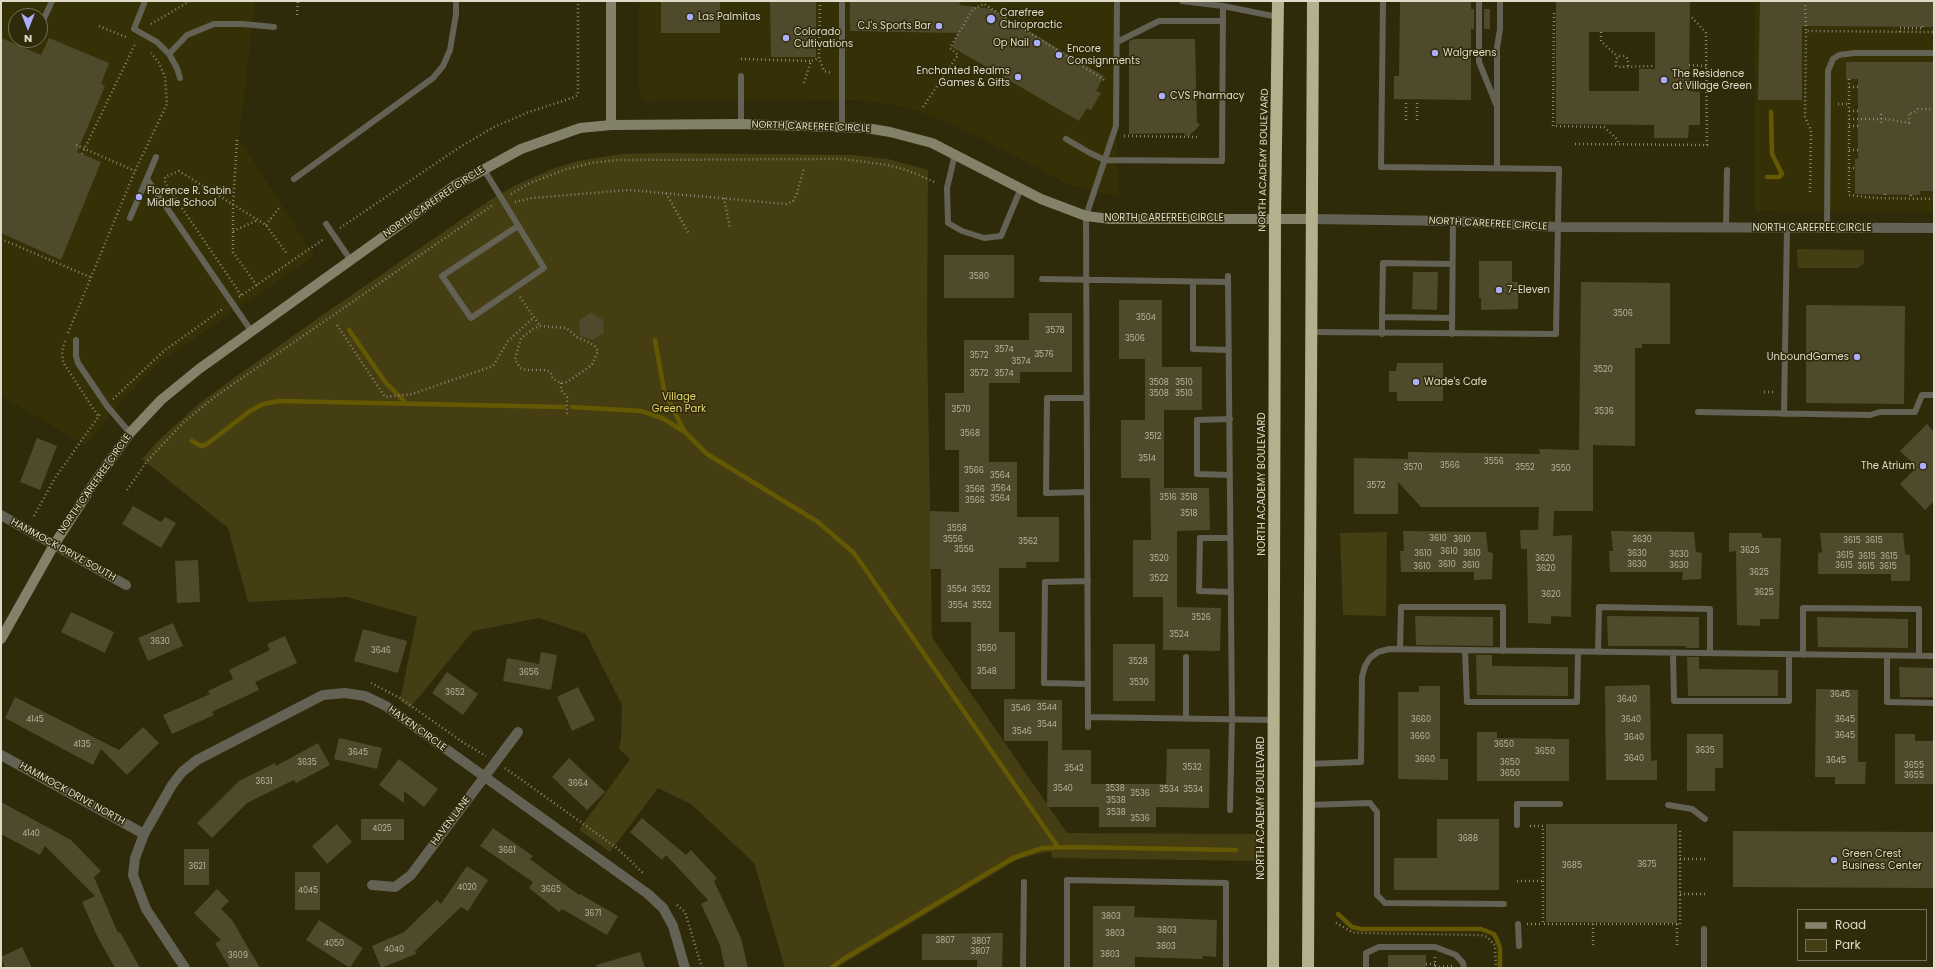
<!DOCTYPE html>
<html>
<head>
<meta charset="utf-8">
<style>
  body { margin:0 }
  #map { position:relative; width:1935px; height:969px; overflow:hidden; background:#2f2a0a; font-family:Poppins,sans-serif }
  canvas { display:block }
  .frame { position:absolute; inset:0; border:2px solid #dedbc9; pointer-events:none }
  .legend { position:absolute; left:1797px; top:909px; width:130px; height:52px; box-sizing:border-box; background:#2f2a0a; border:1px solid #757156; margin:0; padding:5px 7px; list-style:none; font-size:12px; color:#dedbc9 }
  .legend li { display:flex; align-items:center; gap:8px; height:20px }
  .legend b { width:20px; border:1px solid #757156 }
  .north { position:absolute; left:8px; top:8px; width:40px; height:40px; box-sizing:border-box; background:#2f2a0a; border:1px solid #757156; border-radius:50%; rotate:180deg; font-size:11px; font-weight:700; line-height:16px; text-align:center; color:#dedbc9 }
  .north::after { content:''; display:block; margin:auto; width:14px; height:18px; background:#abaffb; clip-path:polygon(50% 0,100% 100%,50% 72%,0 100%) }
</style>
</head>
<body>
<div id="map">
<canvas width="1935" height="969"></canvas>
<div class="frame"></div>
<ul class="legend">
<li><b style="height:5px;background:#84816b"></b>Road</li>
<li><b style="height:11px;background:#443e12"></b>Park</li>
</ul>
<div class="north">N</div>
</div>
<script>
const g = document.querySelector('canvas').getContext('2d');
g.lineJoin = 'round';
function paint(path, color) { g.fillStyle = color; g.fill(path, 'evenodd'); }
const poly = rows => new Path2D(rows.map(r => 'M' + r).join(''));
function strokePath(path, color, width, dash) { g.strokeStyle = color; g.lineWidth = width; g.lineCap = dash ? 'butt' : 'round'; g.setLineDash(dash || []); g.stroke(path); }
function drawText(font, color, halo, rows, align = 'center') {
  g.font = font + ' Poppins,sans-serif'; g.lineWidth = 3; g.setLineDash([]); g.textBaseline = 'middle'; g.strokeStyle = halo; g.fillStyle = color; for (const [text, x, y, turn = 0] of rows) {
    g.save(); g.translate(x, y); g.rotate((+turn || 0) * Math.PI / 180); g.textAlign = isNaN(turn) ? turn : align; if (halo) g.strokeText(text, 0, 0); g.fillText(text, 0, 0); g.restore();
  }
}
const built = poly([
  [1,1,255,1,239,138,314,256,158,364,122,401,85,445,1,396],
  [16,16,40,16,40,40,16,40],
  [639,1,1113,1,1118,196,1069,185,979,137,921,112,895,105,860,100,649,101,642,99,639,91],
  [1755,1,1934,1,1934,212,1755,211]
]);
const green = poly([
  [664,153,852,155,888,159,928,170,927,330,932,637,1067,833,1257,834,1256,861,1052,858,1051,852,1041,853,1017,860,836,968,785,968,754,863,691,804,658,788,610,852,579,830,630,759,619,749,621,739,622,705,586,634,539,618,473,631,410,708,400,701,417,617,347,597,248,602,228,528,142,459,160,439,201,402,230,381,311,323,490,200,516,185,552,169,578,161,622,154],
  [1797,249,1864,250,1864,263,1858,268,1798,268],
  [1387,532,1386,616,1343,615,1340,533]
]);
const stream = poly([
  [1767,177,1779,177,1782,174,1772,154,1771,112],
  [349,330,386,383,405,402],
  [655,340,664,390,684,431,707,454,818,522,854,553,1058,847],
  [572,407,641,411,662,418,683,431],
  [192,441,201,446,207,444,250,411,263,404,279,401,564,407],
  [1338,914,1352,927,1361,929,1481,929,1494,934,1497,940,1500,948,1500,968],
  [831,968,842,960,1013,858,1042,848,1069,847,1236,850]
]);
const building = poly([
  [661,1,720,1,720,33,661,33],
  [770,1,816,1,816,57,771,57],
  [850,1,961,1,959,5,992,9,1104,76,1096,91,1101,93,1091,110,1087,108,1079,121,952,47,958,33,850,31],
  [1400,1,1471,1,1471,9,1474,9,1474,29,1471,29,1471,100,1394,99,1394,76,1399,76],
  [1556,1,1690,1,1689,91,1700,92,1700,125,1689,125,1688,138,1654,138,1654,125,1556,124],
  [1589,32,1655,32,1655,69,1639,69,1639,91,1589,91],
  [1760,1,1934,1,1934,27,1802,26,1802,100,1758,100],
  [1484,9,1490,9,1490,29,1484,29],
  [1,38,41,55,49,38,109,63,101,84,105,86,77,152,101,162,61,260,1,233],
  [1134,39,1195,39,1197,122,1200,125,1188,137,1184,133,1129,134,1129,41],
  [1846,62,1934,62,1934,191,1920,191,1920,195,1855,194,1855,159,1858,159,1858,79,1846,79],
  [944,255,1014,255,1014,298,944,298],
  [1479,261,1512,261,1512,282,1518,282,1518,309,1481,310,1481,298,1479,298],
  [1413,272,1438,272,1437,310,1412,309],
  [1581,282,1670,283,1670,344,1642,344,1642,348,1635,348,1635,446,1593,445,1593,511,1554,511,1553,536,1572,535,1571,617,1551,616,1551,624,1528,623,1527,549,1521,549,1520,530,1538,530,1539,507,1421,507,1398,482,1398,514,1354,514,1354,458,1408,459,1408,452,1540,454,1539,449,1579,450],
  [1119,300,1162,300,1162,367,1202,367,1202,410,1164,410,1164,488,1209,488,1210,530,1177,531,1177,607,1221,608,1220,651,1163,650,1163,597,1133,597,1133,540,1151,540,1150,478,1121,478,1121,420,1145,420,1145,359,1119,359],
  [1806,305,1905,306,1904,404,1806,403],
  [591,312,603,320,604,333,592,340,580,335,579,321],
  [1029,313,1072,313,1072,372,1020,372,1020,383,989,383,989,462,1017,462,1017,517,1059,517,1059,562,1026,562,1026,568,999,568,999,632,1015,632,1015,689,971,689,971,622,941,622,941,569,930,569,930,511,959,512,959,450,945,450,945,393,964,393,964,340,1029,340],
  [1397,363,1443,363,1443,401,1397,401,1397,392,1389,392,1389,371,1396,371],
  [1927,424,1934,432,1934,501,1925,510,1900,484,1917,467,1900,451],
  [37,438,57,446,40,490,20,482],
  [133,506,161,522,165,517,176,523,161,548,122,524],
  [1403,531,1486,532,1488,552,1493,553,1492,579,1474,580,1474,572,1401,572,1400,551,1404,551],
  [1611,531,1694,532,1696,552,1702,553,1701,579,1682,580,1683,572,1610,572,1609,551,1613,551],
  [1729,533,1762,533,1762,538,1781,538,1779,619,1760,619,1760,626,1737,625,1736,551,1729,552],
  [1820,533,1903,533,1905,554,1910,555,1910,581,1891,581,1891,574,1818,574,1818,553,1822,552],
  [198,560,200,602,177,603,175,561],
  [71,612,114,632,105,653,61,632],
  [1415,616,1493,617,1493,646,1416,645],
  [1607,616,1699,617,1699,648,1686,648,1686,646,1608,646],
  [1817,617,1908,619,1908,648,1818,647],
  [173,623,183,646,148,661,138,638],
  [363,629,407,641,398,673,354,661],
  [285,636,297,663,255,682,259,690,212,712,214,715,172,734,163,715,210,694,208,691,233,679,229,670,270,650,267,644],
  [1113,644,1155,644,1155,701,1113,701],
  [541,652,557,655,551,690,503,681,507,658,539,664],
  [1476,655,1492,655,1492,666,1568,667,1568,696,1477,695],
  [1687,657,1699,657,1699,669,1778,670,1778,696,1688,696],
  [1899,667,1934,668,1934,697,1900,697],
  [447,672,478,694,463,715,432,693],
  [1650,685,1651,761,1657,760,1657,780,1606,780,1605,686],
  [1419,686,1440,686,1440,759,1448,759,1448,780,1398,779,1398,692,1419,692],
  [578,687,595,720,572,731,557,697],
  [1816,689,1858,690,1858,762,1866,762,1865,784,1835,784,1835,777,1815,777],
  [15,697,119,750,143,727,159,743,127,775,101,749,93,765,5,718],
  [1004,699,1062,700,1062,750,1091,750,1091,784,1166,784,1167,749,1210,749,1209,808,1156,807,1156,827,1099,827,1099,807,1047,807,1048,741,1004,741],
  [1477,732,1497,732,1497,738,1569,739,1569,781,1477,781],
  [1687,734,1723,734,1723,768,1715,768,1715,791,1687,791],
  [1895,734,1915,734,1915,741,1934,741,1934,784,1895,784],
  [339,738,382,748,377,769,334,759],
  [318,743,330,765,296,783,294,780,247,803,212,838,197,823,239,781,275,763,276,766],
  [569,758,605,792,587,810,552,777],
  [399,759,438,789,424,807,404,791,404,803,379,785],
  [1,802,71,840,101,871,94,877,118,933,120,932,140,968,115,968,97,936,82,902,95,896,45,846,40,855,1,834],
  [642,818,686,855,691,850,717,878,714,881,741,938,748,968,725,968,720,945,701,904,708,900,666,855,662,860,630,832],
  [361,819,404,819,404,840,361,840],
  [1437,819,1499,819,1499,890,1394,890,1394,858,1437,858],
  [337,824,352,842,327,864,312,846],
  [1546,824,1677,824,1677,923,1546,922],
  [493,828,533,856,530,859,579,895,580,894,618,916,607,935,562,909,559,912,529,888,533,882,480,846],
  [1733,831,1934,832,1934,888,1733,887],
  [184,849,209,849,209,885,184,885],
  [467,866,488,880,468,911,461,907,415,951,416,954,381,968,372,946,404,932,437,900,441,904],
  [295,872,320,872,320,910,295,910],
  [217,889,229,901,221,909,232,920,260,968,230,968,215,943,221,940,194,913],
  [1093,906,1135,906,1134,917,1217,920,1216,957,1203,956,1203,959,1135,957,1135,968,1093,968],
  [319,920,363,948,350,968,306,940],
  [1003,933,1002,968,977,968,977,960,922,960,922,934],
  [22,947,32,968,5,968,1,957],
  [640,952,645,968,597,968,596,965],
  [1388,955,1426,955,1426,968,1388,968]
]);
const path = poly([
  [820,1,819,58,824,71,832,73],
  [984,1,984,4,1106,81],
  [1805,1,1806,31],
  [1554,13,1553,126,1604,127,1618,140,1618,144],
  [297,15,298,1],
  [151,24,190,1],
  [99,26,128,38],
  [1601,32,1601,41,1618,57],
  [1900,32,1900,28,1923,28,1922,25],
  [741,59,811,61],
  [1689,65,1706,66],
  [1628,66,1628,59,1625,56,1619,56,1616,59,1616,66,1618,67,1655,66],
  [1849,79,1849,195,1875,198,1934,199,1934,191],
  [804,83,811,61,819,58],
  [1849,87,1858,87],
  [1406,103,1406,122],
  [1417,103,1417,122],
  [1838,104,1849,104],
  [923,107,958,55,950,48,973,9,984,4],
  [1849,111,1858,111],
  [1881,114,1881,124],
  [1849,119,1887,119,1909,123,1909,113,1913,113,1918,109,1934,109],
  [1849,126,1858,126],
  [1124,136,1198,137],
  [237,140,233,204,233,252,257,286],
  [1575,144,1707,145,1706,33,1690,15],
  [76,145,135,171],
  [1849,150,1858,150],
  [82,154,136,42],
  [1849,168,1855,168],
  [1810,192,1811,130,1805,117,1806,31,1934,32],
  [666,193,689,234],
  [511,194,530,183,567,169,591,163,617,160,843,159,888,165,909,171,937,183],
  [1885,194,1885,198],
  [1911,195,1911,199],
  [724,198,730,228],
  [515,202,532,198,629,190,786,204,793,201,797,193,804,168],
  [266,225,279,208],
  [340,228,460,147,494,127,529,112,572,98,578,95,578,1],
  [233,231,258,220],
  [1,239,90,277],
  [241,295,165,183,165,177,179,171,258,220,266,225,287,254],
  [239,297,324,239],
  [520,297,540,326],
  [337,325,385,397,412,394,493,366,508,341,533,318],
  [540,326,566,328,577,337,594,345,598,351,592,365,567,382,561,383,553,379,551,373,546,370,526,370,520,368,515,359,521,338,533,329,540,326],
  [68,333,135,171,167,104,165,77,159,63,151,53],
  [65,341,62,351,63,362,98,416],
  [561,383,561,390,567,397,567,414],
  [1764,392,1775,392],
  [113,399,164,351,224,308],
  [127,490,148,460,184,422,216,396,493,205],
  [34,516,55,478,101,413],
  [371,683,400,698,464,743,486,756],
  [505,768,617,848,644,874],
  [1530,826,1543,826,1543,924,1680,924,1680,831],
  [1680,859,1705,859],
  [1517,881,1543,881],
  [1680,894,1705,894],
  [677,905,685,912,702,968],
  [1336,923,1352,932,1359,933,1481,935,1487,937,1495,945,1496,968],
  [1527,924,1543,924],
  [1593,924,1593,946],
  [1677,924,1677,946],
  [1435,957,1435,968],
  [1426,964,1435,964],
  [1435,967,1452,966]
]);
const lane = poly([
  [145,1,134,29,157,42,169,54,177,68,180,78],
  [842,1,842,126],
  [1182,1,1223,6,1278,17],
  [1479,1,1479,62,1496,104],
  [41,25,52,1],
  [1117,42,1159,21,1222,21],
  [169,54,187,35,214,24,243,24,274,27],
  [741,124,741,76],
  [1066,139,1090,153,1105,160,1222,161,1223,6],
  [955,154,947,188,948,223,962,231,984,238,1001,236,1021,188],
  [483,168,544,268,471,318,442,276,518,226],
  [1497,168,1497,48,1500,29,1500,1],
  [147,179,252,332],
  [294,179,433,78,443,66,450,50,456,14,456,1],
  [130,218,156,157],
  [326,224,350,259],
  [1726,228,1727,170],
  [1827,228,1828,78,1828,71,1833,59,1839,55,1854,53,1934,53],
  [1228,276,1232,720,1230,810],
  [1042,279,1228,282],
  [1193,282,1193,349,1229,350],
  [1382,317,1382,334],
  [1452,318,1382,317,1383,263,1452,264],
  [1311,332,1556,334,1559,169,1381,167,1383,1],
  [1452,334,1453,221],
  [76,340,76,356,78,363,107,406,130,433],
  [1087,398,1047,398,1046,493,1087,492],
  [1698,412,1870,415,1880,412,1915,412,1922,395,1934,395],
  [1784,414,1787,228],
  [1230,419,1197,420,1197,474,1230,475],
  [1230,538,1200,538,1199,591,1230,592],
  [1088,581,1045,582,1044,683,1088,684],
  [1400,649,1401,607,1503,607,1503,651],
  [1465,650,1467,702,1577,702,1578,652],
  [1598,652,1599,607,1710,609,1710,653],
  [1673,653,1674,701,1789,701,1789,655],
  [1803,655,1803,608,1919,609,1919,656],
  [1887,656,1887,702,1934,703],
  [1186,657,1186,719],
  [1089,717,1273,720],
  [1088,727,1086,216,1116,126,1117,1],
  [1308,764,1361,762,1362,677,1365,666,1370,658,1378,652,1389,649,1934,656],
  [1308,805,1370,803,1377,812,1377,895,1385,903,1504,904],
  [1668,805,1692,809,1705,819],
  [1517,825,1517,804,1560,804],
  [1518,924,1519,946],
  [1023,968,1024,882],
  [1067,968,1067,880,1226,883,1226,968],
  [1366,968,1366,953,1379,947,1435,947,1456,955,1463,963,1464,968],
  [1704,968,1704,929]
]);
const street = poly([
  [1312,219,1453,221,1558,227,1934,228],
  [1,515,126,585],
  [1,755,144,834],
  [372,885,395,887,411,875,518,732],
  [185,968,146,909,133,875,135,858,144,834,172,785,182,772,197,760,323,695,345,693,365,696,386,706,648,894,663,908,673,926,685,968]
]);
const secondary = poly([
  [611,1,611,125],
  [1,639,54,545,94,483,130,433,161,400,199,369,454,186,521,149,580,128,611,125,741,124,866,128,890,132,932,143,1041,199,1086,216,1110,219,1312,219]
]);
const highway = poly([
  [1273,968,1275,218,1278,1],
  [1308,968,1313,1]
]);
const markers = [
  [690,17,4,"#abaffb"],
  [991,19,5,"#abaffb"],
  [939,26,4,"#abaffb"],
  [786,38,4,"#abaffb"],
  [1037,43,4,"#abaffb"],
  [1435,53,4,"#abaffb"],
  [1059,55,4,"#abaffb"],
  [1018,77,4,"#abaffb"],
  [1664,80,4,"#abaffb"],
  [1162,96,4,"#abaffb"],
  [139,197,4,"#abaffb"],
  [1499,290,4,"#abaffb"],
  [1857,357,4,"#abaffb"],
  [1416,382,4,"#abaffb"],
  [1923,466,4,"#abaffb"],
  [1834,860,4,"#abaffb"]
];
const numberNames = [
  ["3580",979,277],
  ["3506",1623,314],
  ["3504",1146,318],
  ["3578",1055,331],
  ["3506",1135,339],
  ["3574",1004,350],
  ["3576",1044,355],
  ["3572",979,356],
  ["3574",1021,362],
  ["3520",1603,370],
  ["3572",979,374],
  ["3574",1004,374],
  ["3508",1159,383],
  ["3510",1184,383],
  ["3508",1159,394],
  ["3510",1184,394],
  ["3570",961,410],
  ["3536",1604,412],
  ["3568",970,434],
  ["3512",1153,437],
  ["3514",1147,459],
  ["3556",1494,462],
  ["3566",1450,466],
  ["3570",1413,468],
  ["3552",1525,468],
  ["3550",1561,469],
  ["3566",974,471],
  ["3564",1000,476],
  ["3572",1376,486],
  ["3564",1001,489],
  ["3566",975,490],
  ["3516",1168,498],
  ["3518",1189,498],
  ["3564",1000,499],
  ["3566",975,501],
  ["3518",1189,514],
  ["3558",957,529],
  ["3610",1438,539],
  ["3556",953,540],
  ["3610",1462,540],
  ["3630",1642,540],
  ["3615",1852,541],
  ["3615",1874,541],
  ["3562",1028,542],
  ["3556",964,550],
  ["3625",1750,551],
  ["3610",1449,552],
  ["3610",1423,554],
  ["3610",1472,554],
  ["3630",1637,554],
  ["3630",1679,555],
  ["3615",1845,556],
  ["3615",1867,557],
  ["3615",1889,557],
  ["3520",1159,559],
  ["3620",1545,559],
  ["3610",1447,565],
  ["3630",1637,565],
  ["3610",1471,566],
  ["3630",1679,566],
  ["3615",1844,566],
  ["3610",1422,567],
  ["3615",1866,567],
  ["3615",1888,567],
  ["3620",1546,569],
  ["3625",1759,573],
  ["3522",1159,579],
  ["3554",957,590],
  ["3552",981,590],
  ["3625",1764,593],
  ["3620",1551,595],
  ["3554",958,606],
  ["3552",982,606],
  ["3526",1201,618],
  ["3524",1179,635],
  ["3630",160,642],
  ["3550",987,649],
  ["3646",381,651],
  ["3528",1138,662],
  ["3548",987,672],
  ["3656",529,673],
  ["3530",1139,683],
  ["3652",455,693],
  ["3645",1840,695],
  ["3640",1627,700],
  ["3544",1047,708],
  ["3546",1021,709],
  ["4145",35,720],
  ["3660",1421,720],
  ["3640",1631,720],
  ["3645",1845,720],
  ["3544",1047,725],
  ["3546",1022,732],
  ["3645",1845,736],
  ["3660",1420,737],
  ["3640",1634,738],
  ["4135",82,745],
  ["3650",1504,745],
  ["3635",1705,751],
  ["3650",1545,752],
  ["3645",358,753],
  ["3640",1634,759],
  ["3660",1425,760],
  ["3645",1836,761],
  ["3635",307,763],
  ["3650",1510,763],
  ["3655",1914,766],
  ["3532",1192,768],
  ["3542",1074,769],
  ["3650",1510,774],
  ["3655",1914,776],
  ["3631",264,782],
  ["3664",578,784],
  ["3540",1063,789],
  ["3538",1115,789],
  ["3534",1169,790],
  ["3534",1193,790],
  ["3536",1140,794],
  ["3538",1116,801],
  ["3538",1116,813],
  ["3536",1140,819],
  ["4025",382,829],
  ["4140",31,834],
  ["3688",1468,839],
  ["3661",507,851],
  ["3675",1647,865],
  ["3685",1572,866],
  ["3621",197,867],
  ["4020",467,888],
  ["3665",551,890],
  ["4045",308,891],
  ["3671",593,914],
  ["3803",1111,917],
  ["3803",1167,931],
  ["3803",1115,934],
  ["3807",945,941],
  ["3807",981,942],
  ["4050",334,944],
  ["3803",1166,947],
  ["4040",394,950],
  ["3807",980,952],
  ["3803",1110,955],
  ["3609",238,956]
];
const poiNames = [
  ["Carefree",1000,13],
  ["Chiropractic",1000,25],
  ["Las Palmitas",698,17],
  ["CJ's Sports Bar",931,26,"right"],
  ["Colorado",794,32],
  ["Cultivations",794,44],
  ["Op Nail",1029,43,"right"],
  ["Encore",1067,49],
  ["Consignments",1067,61],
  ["Walgreens",1443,53],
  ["Enchanted Realms",1010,71,"right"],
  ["Games & Gifts",1010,83,"right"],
  ["The Residence",1672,74],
  ["at Village Green",1672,86],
  ["CVS Pharmacy",1170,96],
  ["Florence R. Sabin",147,191],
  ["Middle School",147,203],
  ["7-Eleven",1507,290],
  ["UnboundGames",1849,357,"right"],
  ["Wade's Cafe",1424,382],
  ["The Atrium",1915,466,"right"],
  ["Green Crest",1842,854],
  ["Business Center",1842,866]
];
const streetNames = [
  ["NORTH CAREFREE CIRCLE",811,127,2],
  ["NORTH ACADEMY BOULEVARD",1264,160,-89],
  ["NORTH CAREFREE CIRCLE",434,202,-34],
  ["NORTH CAREFREE CIRCLE",1164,218],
  ["NORTH CAREFREE CIRCLE",1488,224,3],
  ["NORTH CAREFREE CIRCLE",1812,228],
  ["NORTH CAREFREE CIRCLE",95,484,-55],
  ["NORTH ACADEMY BOULEVARD",1262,484,-90],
  ["HAMMOCK DRIVE SOUTH",63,550,29],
  ["HAVEN CIRCLE",417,729,36],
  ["HAMMOCK DRIVE NORTH",72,794,29],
  ["NORTH ACADEMY BOULEVARD",1261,808,-90],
  ["HAVEN LANE",451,821,-53]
];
const parkNames = [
  ["Village",679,397],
  ["Green Park",679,409]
];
paint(built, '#363007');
paint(green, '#443e12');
strokePath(stream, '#645902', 4.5);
paint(building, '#4f4a2b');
strokePath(path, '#8b876e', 2.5, [1, 3]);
strokePath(lane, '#636254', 6);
strokePath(street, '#636254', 10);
strokePath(secondary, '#84816b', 10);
strokePath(highway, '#b4af8c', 12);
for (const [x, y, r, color] of markers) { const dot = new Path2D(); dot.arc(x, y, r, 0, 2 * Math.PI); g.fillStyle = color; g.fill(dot); strokePath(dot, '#2f2a0a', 1.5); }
drawText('8px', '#bab7a2', null, numberNames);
drawText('10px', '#dedbc9', '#2f2a0a', poiNames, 'left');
drawText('10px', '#dedbc9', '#2f2a0a', streetNames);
drawText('10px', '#e3d36c', '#2f2a0a', parkNames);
</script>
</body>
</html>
